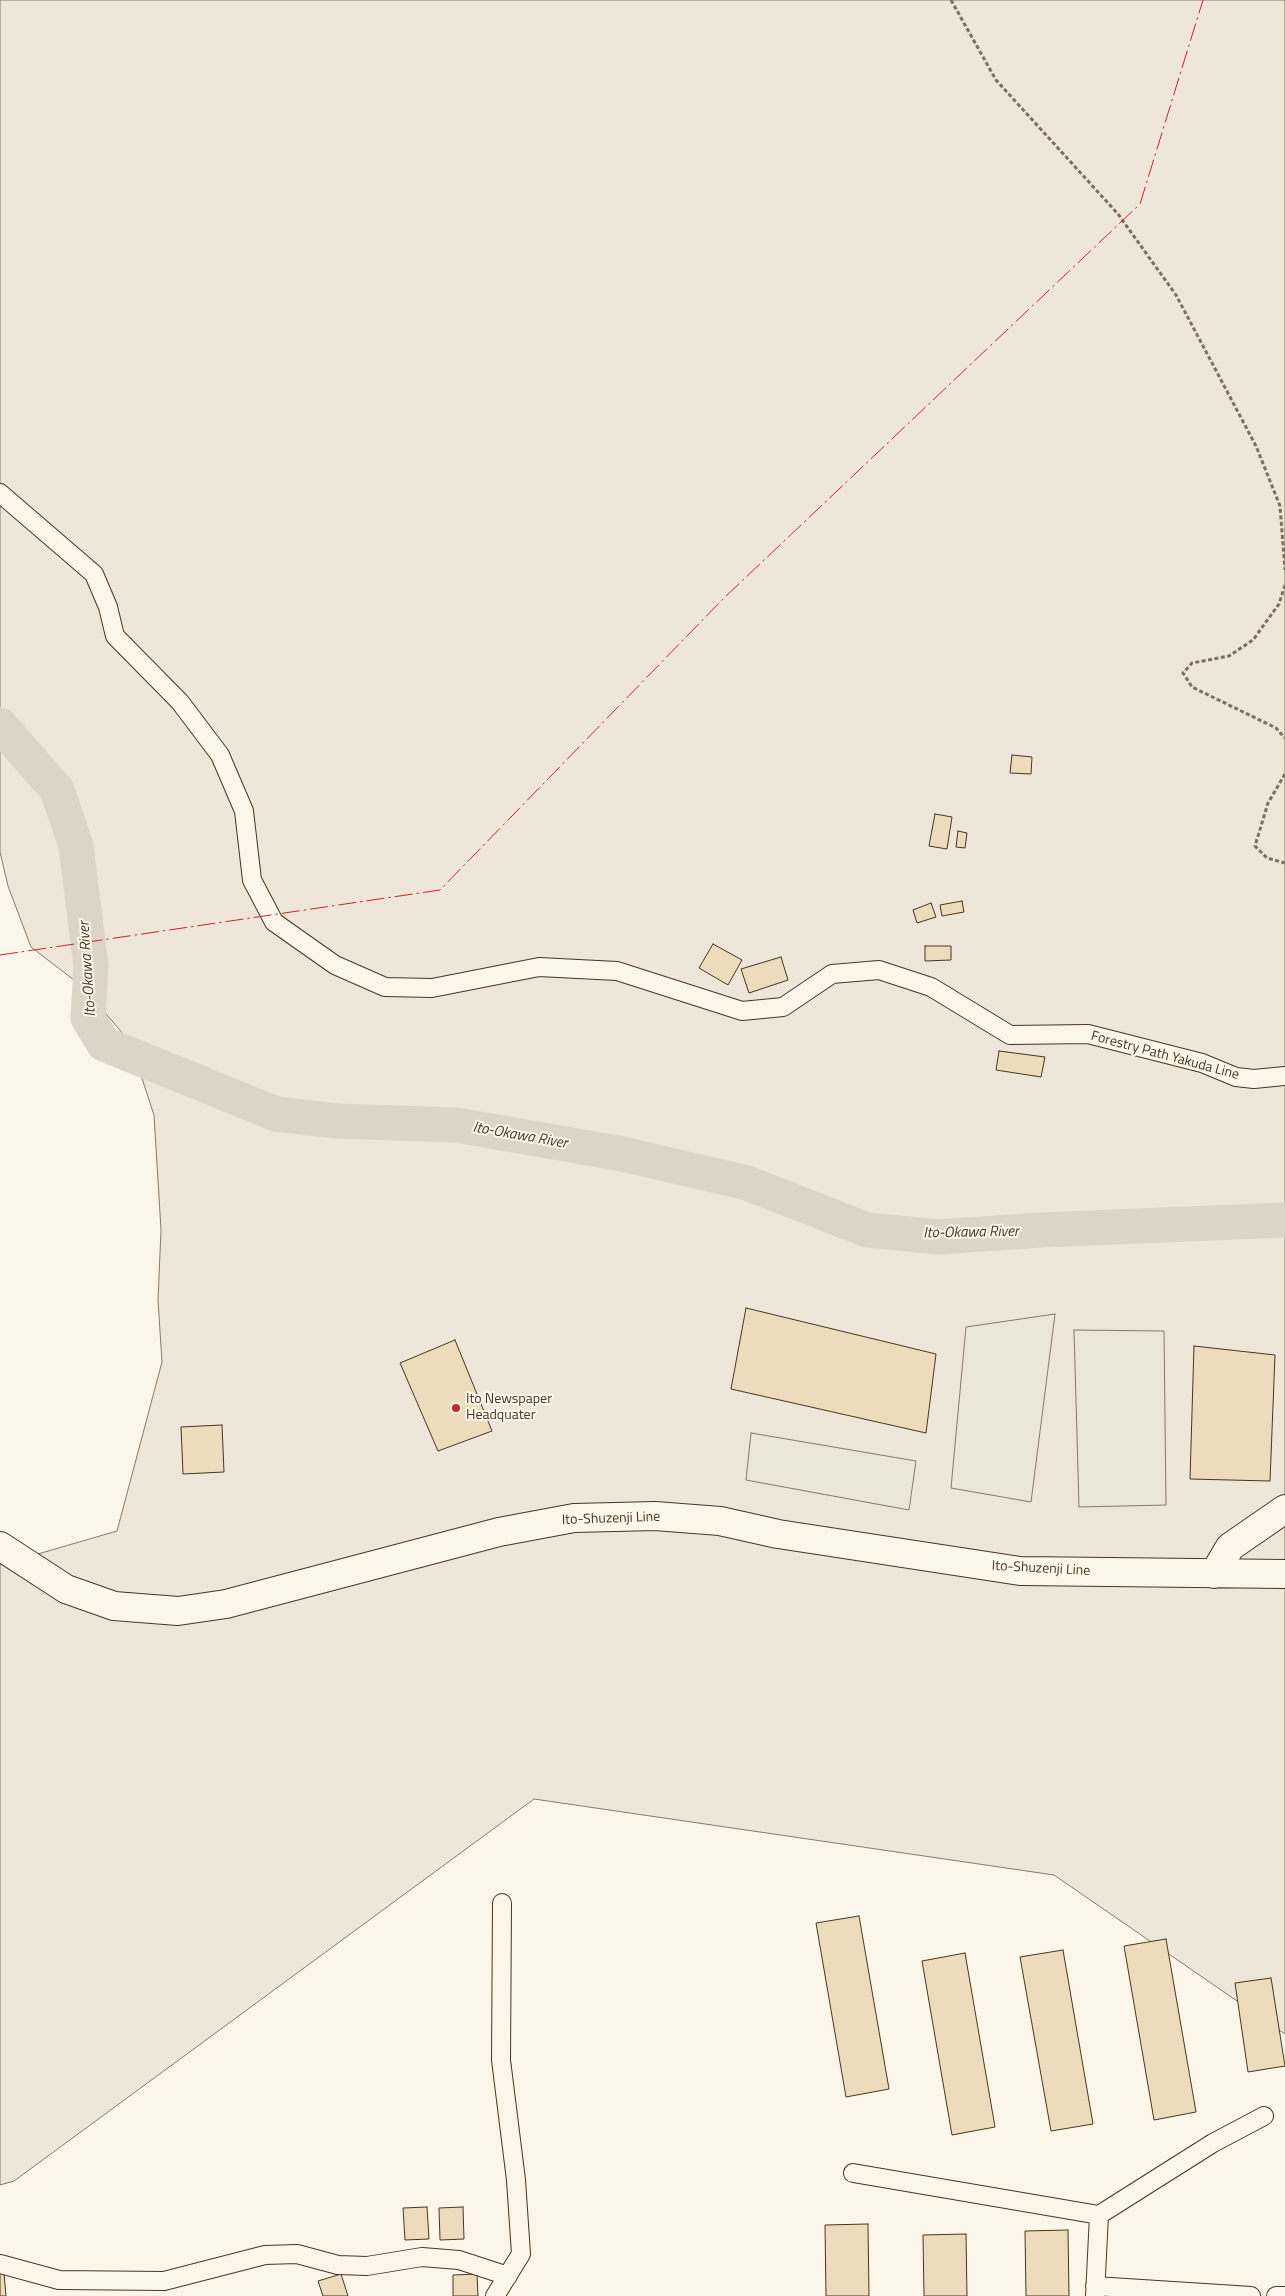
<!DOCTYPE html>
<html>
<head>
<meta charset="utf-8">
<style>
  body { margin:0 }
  canvas { display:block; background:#fbf6e9 }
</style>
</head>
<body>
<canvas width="1285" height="2296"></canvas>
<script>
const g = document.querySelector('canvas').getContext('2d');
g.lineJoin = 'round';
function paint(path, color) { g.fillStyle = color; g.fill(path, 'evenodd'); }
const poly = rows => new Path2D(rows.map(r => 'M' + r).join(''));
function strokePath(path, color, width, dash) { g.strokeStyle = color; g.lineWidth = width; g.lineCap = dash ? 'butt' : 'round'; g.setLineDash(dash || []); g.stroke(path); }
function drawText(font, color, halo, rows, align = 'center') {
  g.font = font + ' "Titillium Web",sans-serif'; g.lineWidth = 4; g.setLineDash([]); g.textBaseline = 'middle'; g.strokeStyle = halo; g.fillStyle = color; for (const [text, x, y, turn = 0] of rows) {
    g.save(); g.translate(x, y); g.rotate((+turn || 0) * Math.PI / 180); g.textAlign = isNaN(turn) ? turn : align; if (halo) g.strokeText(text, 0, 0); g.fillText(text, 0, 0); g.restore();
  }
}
const green = poly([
  [0,0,1285,0,1285,2034,1054,1875,534,1799,14,2181,0,2185,0,1565,117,1531,162,1362,158,1300,161,1230,154,1115,130,1042,83,987,31,947,8,886,0,852,0,0]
]);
const parking = poly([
  [1055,1314,1031,1502,951,1488,966,1327,1055,1314],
  [1074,1330,1164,1331,1166,1505,1079,1507,1074,1330],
  [751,1433,916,1461,909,1510,746,1480,751,1433]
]);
const river = poly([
  [0,725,57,790,76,846,91,966,88,1018,104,1044,276,1114,337,1121,456,1125,623,1154,747,1183,867,1230,939,1237,1041,1230,1285,1220]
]);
const building = poly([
  [1012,755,1032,757,1031,774,1010,773,1012,755],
  [935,814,952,817,947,849,929,846,935,814],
  [958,831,967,833,965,848,956,847,958,831],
  [962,901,964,912,942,916,940,905,962,901],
  [931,903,936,917,917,923,913,910,931,903],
  [713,944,742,960,728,985,699,968,713,944],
  [925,946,951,946,951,960,925,961,925,946],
  [781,957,788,980,749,993,741,969,781,957],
  [999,1051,1045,1057,1041,1077,996,1070,999,1051],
  [746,1308,936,1354,926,1433,731,1389,746,1308],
  [455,1340,492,1431,438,1451,400,1363,455,1340],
  [1194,1346,1275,1355,1270,1481,1190,1479,1194,1346],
  [222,1425,224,1472,183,1474,181,1427,222,1425],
  [859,1916,889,2089,846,2097,816,1923,859,1916],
  [1166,1939,1196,2112,1154,2120,1124,1946,1166,1939],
  [1063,1950,1093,2124,1051,2131,1020,1957,1063,1950],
  [965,1953,995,2127,952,2135,922,1961,965,1953],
  [1271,1978,1285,2066,1248,2072,1235,1983,1271,1978],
  [427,2207,429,2239,405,2240,403,2208,427,2207],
  [463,2207,464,2239,440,2240,439,2208,463,2207],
  [868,2224,869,2296,826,2296,825,2225,868,2224],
  [1068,2230,1069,2296,1026,2296,1025,2231,1068,2230],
  [966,2234,967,2296,924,2296,923,2235,966,2234],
  [0,2273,4,2273,6,2296,0,2296,0,2273],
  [341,2274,348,2296,323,2296,318,2281,341,2274],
  [477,2274,478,2296,453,2296,453,2275,477,2274]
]);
const path = poly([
  [951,0,996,80,1118,214,1176,295,1256,446,1280,506,1285,570],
  [1285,585,1279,604,1253,640,1229,656,1192,663,1183,673,1192,687,1276,728,1285,738],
  [1285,774,1268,803,1255,846,1267,858,1285,863]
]);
const street = poly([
  [0,493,94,574,108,607,115,636,180,702,220,755,244,811,252,880,274,922,335,965,385,987,432,988,539,967,617,971,742,1011,783,1007,832,974,879,970,931,987,1010,1035,1088,1034,1202,1063,1236,1077,1254,1079,1285,1076],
  [853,2173,1099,2215,1213,2143,1264,2116],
  [0,2264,59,2280,164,2281,265,2255,297,2254,338,2265,367,2266,422,2257,459,2260,508,2276],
  [1095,2286,1251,2296],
  [495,2296,521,2254,516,2180,501,2060,502,1903],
  [1095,2296,1099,2215],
  [1276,2296,1285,2296]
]);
const primary = poly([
  [0,1546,66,1589,114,1606,178,1611,226,1604,499,1532,574,1518,655,1516,720,1521,778,1534,1020,1571,1285,1574],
  [1214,1574,1230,1547,1285,1509]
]);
const power = poly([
  [0,955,440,890,724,598,1140,204,1203,0]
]);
const markers = [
  [456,1408,5,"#c62828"]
];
const streetNames = [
  ["Forestry Path Yakuda Line",1165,1056,15],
  ["Ito-Shuzenji Line",611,1519,-2],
  ["Ito-Shuzenji Line",1041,1569,3]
];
const poiNames = [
  ["Ito Newspaper",466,1400],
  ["Headquater",466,1416]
];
const waterNames = [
  ["Ito-Okawa River",88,969,-94],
  ["Ito-Okawa River",520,1136,10],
  ["Ito-Okawa River",971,1233,-1]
];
paint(green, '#ede6d9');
strokePath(green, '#887966', 1);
paint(parking, '#ede7d9');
strokePath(parking, '#887966', 1);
strokePath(river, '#dcd4c6', 35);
paint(building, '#ecdcbc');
strokePath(building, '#4a3520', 1);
strokePath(street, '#4a3520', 20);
strokePath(primary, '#4a3520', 30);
strokePath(path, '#7f6f5c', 3, [4, 2.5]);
strokePath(street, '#fbf6e9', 18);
strokePath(primary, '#fbf6e9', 28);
strokePath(power, '#c62828', 1, [18, 4, 2.5, 4]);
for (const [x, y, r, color] of markers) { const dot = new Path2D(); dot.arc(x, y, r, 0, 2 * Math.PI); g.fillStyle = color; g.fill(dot); strokePath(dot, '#fbf6e9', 2); }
drawText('14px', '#4a3520', '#fbf6e9', streetNames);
drawText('14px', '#4a3520', '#fbf6e9', poiNames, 'left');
drawText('italic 15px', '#4a3520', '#fbf6e9', waterNames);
</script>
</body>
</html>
